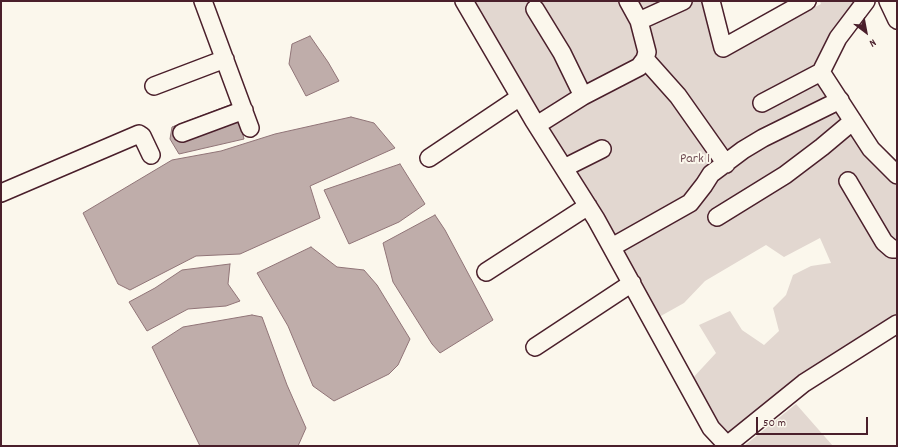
<!DOCTYPE html>
<html>
<head>
<meta charset="utf-8">
<style>
  body { margin:0 }
  #map { position:relative; width:898px; height:447px; overflow:hidden; background:#fbf7ec; font-family:Dekko,sans-serif }
  canvas { display:block }
  .frame { position:absolute; inset:0; border:2px solid #4a1f2b; pointer-events:none }
  .north { position:absolute; left:846px; top:12px; width:40px; height:40px; -webkit-text-stroke:3px #fbf7ec; paint-order:stroke; rotate:148deg; font-size:11px; font-weight:700; line-height:16px; text-align:center; color:#4a1f2b }
  .north::after { content:''; display:block; margin:auto; width:14px; height:18px; background:#4a1f2b; clip-path:polygon(50% 0,100% 100%,50% 72%,0 100%) }
  .scale { position:absolute; left:756px; top:417px; width:112px; height:18px; box-sizing:border-box; border:2px solid #4a1f2b; border-top:0; padding-left:5px; font-size:12px; line-height:14px; white-space:nowrap; color:#4a1f2b; -webkit-text-stroke:3px #fbf7ec; paint-order:stroke }
</style>
</head>
<body>
<div id="map">
<canvas width="898" height="447"></canvas>
<div class="frame"></div>
<div class="north">N</div>
<div class="scale">50 m</div>
</div>
<script>
const g = document.querySelector('canvas').getContext('2d');
g.lineJoin = 'round';
function paint(path, color) { g.fillStyle = color; g.fill(path, 'evenodd'); }
const poly = rows => new Path2D(rows.map(r => 'M' + r).join(''));
function strokePath(path, color, width, dash) { g.strokeStyle = color; g.lineWidth = width; g.lineCap = dash ? 'butt' : 'round'; g.setLineDash(dash || []); g.stroke(path); }
function drawText(font, color, halo, rows, align = 'center') {
  g.font = font + ' Dekko,sans-serif'; g.lineWidth = 4; g.setLineDash([]); g.textBaseline = 'middle'; g.strokeStyle = halo; g.fillStyle = color; for (const [text, x, y, turn = 0] of rows) {
    g.save(); g.translate(x, y); g.rotate((+turn || 0) * Math.PI / 180); g.textAlign = isNaN(turn) ? turn : align; if (halo) g.strokeText(text, 0, 0); g.fillText(text, 0, 0); g.restore();
  }
}
const green = poly([
  [468,1,706,1,721,54,821,4,820,1,860,1,821,57,864,147,897,184,897,317,728,438,713,423,690,381,716,353,699,325,730,311,742,330,764,345,779,331,773,308,786,295,793,275,811,266,831,263,820,238,784,257,766,245,705,281,684,303,659,317],
  [796,404,833,446,744,446]
]);
const water = poly([
  [310,36,328,62,339,81,306,96,289,64,292,44,310,36],
  [235,103,244,139,179,154,170,139,172,127,235,103],
  [351,117,374,123,395,148,310,186,320,218,240,254,196,256,130,290,118,284,83,213,172,160,221,151,275,134,351,117],
  [400,164,425,204,399,222,349,244,324,190,400,164],
  [435,215,445,230,493,320,440,353,432,344,393,282,383,243,435,215],
  [311,247,337,267,364,270,377,285,410,339,398,365,389,374,334,401,313,386,288,326,257,273,311,247],
  [230,264,228,284,240,301,226,306,188,309,147,331,129,302,155,288,182,270,230,264],
  [252,315,262,317,287,385,306,428,298,446,200,446,152,347,183,327,252,315]
]);
const minor = poly([
  [203,1,250,128],
  [464,1,534,121,596,219,711,428,727,445],
  [711,1,723,48,807,1],
  [866,1,838,38,821,72,871,149,897,175],
  [888,1,897,20],
  [535,9,562,53,583,96],
  [639,21,683,1],
  [645,59,678,96,726,164],
  [154,86,225,59],
  [762,103,821,72],
  [537,125,583,96,639,67,645,59,647,52,639,21,628,1],
  [182,133,244,110],
  [429,158,520,97],
  [564,168,602,149],
  [848,181,884,242,892,249,897,249],
  [1,193,139,134,142,136,151,155],
  [717,217,785,175,822,147,853,121],
  [612,247,690,203,704,185,711,174,743,150,763,138,840,100],
  [486,272,588,206],
  [535,347,632,283],
  [726,446,804,383,897,324]
]);
const parkNames = [
  ["Park 1",695,160]
];
paint(green, '#e2d7d0');
paint(water, '#bfadaa');
strokePath(water, '#907477', 1);
strokePath(minor, '#4a1f2b', 20);
strokePath(minor, '#fbf7ec', 17);
drawText('14px', '#704d54', '#fbf7ec', parkNames);
</script>
</body>
</html>
